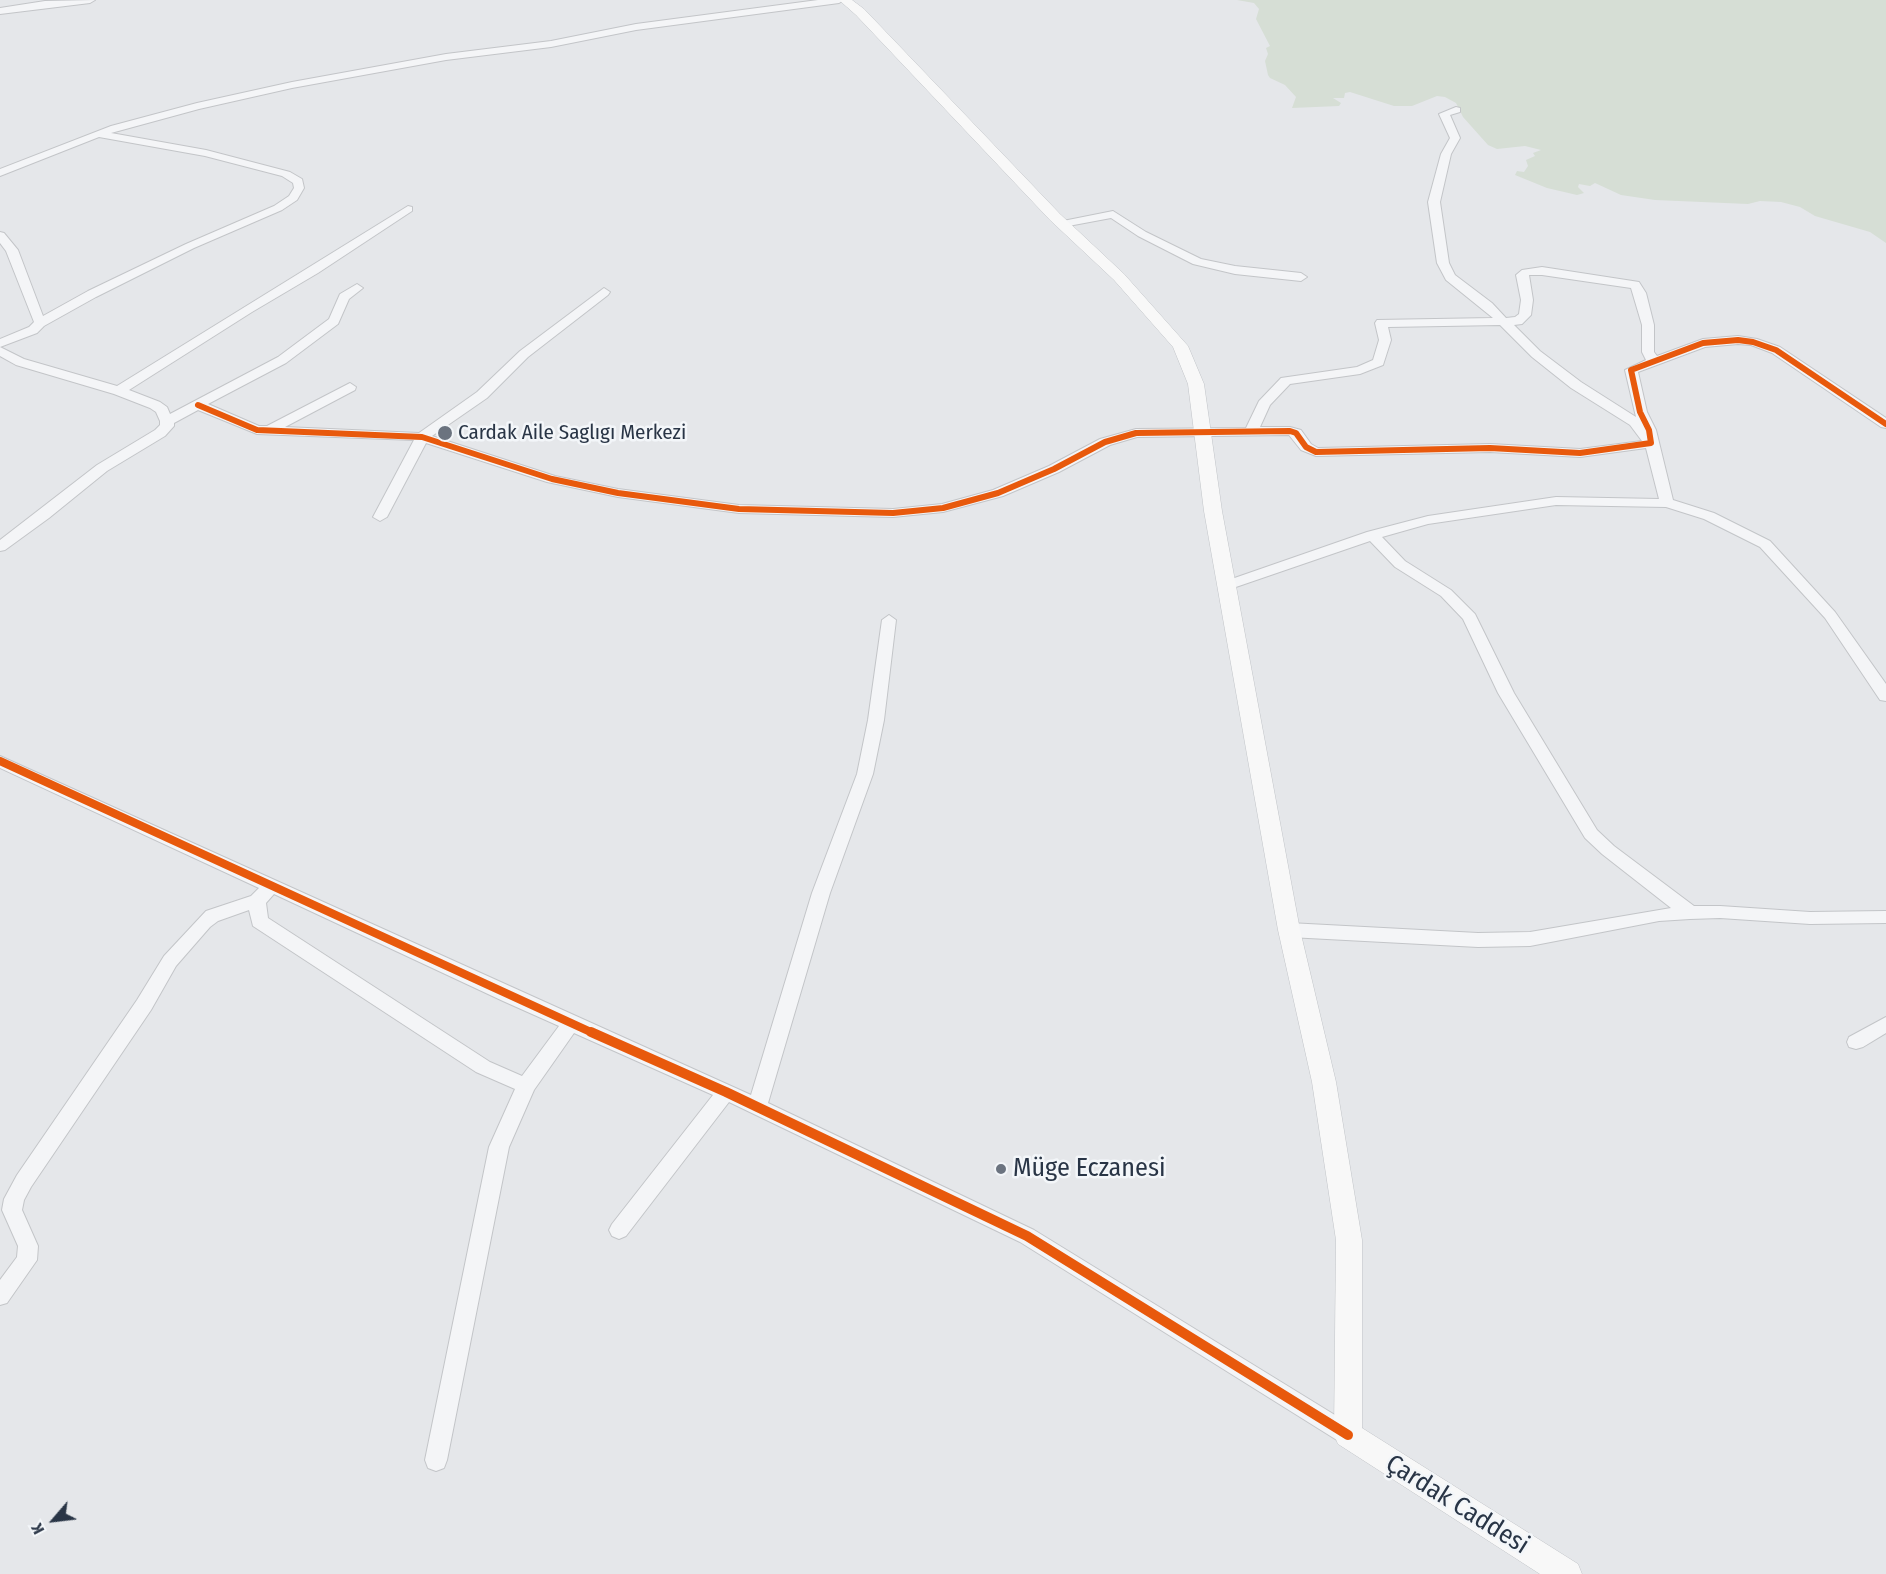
<!DOCTYPE html>
<html>
<head>
<meta charset="utf-8">
<style>
  body { margin:0 }
  #map { position:relative; width:1886px; height:1574px; overflow:hidden; background:#e5e7ea; font-family:"Fira Sans Condensed",sans-serif }
  canvas { display:block }
  .north { position:absolute; left:24px; top:1490px; width:60px; height:60px; -webkit-text-stroke:4px #f3f6f9; paint-order:stroke; rotate:242deg; font-size:16px; font-weight:700; line-height:24px; text-align:center; color:#293546 }
  .north::after { content:''; display:block; margin:auto; width:21px; height:27px; background:#293546; clip-path:polygon(50% 0,100% 100%,50% 72%,0 100%) }
</style>
</head>
<body>
<div id="map">
<canvas width="1886" height="1574"></canvas>
<div class="north">K</div>
</div>
<script>
const g = document.querySelector('canvas').getContext('2d');
g.lineJoin = 'round';
function paint(path, color) { g.fillStyle = color; g.fill(path, 'evenodd'); }
const poly = rows => new Path2D(rows.map(r => 'M' + r).join(''));
function strokePath(path, color, width, dash) { g.strokeStyle = color; g.lineWidth = width; g.lineCap = dash ? 'butt' : 'round'; g.setLineDash(dash || []); g.stroke(path); }
function drawText(font, color, halo, rows, align = 'center') {
  g.font = font + ' "Fira Sans Condensed",sans-serif'; g.lineWidth = 5; g.setLineDash([]); g.textBaseline = 'middle'; g.strokeStyle = halo; g.fillStyle = color; for (const [text, x, y, turn = 0] of rows) {
    g.save(); g.translate(x, y); g.rotate((+turn || 0) * Math.PI / 180); g.textAlign = isNaN(turn) ? turn : align; if (halo) g.strokeText(text, 0, 0); g.fillText(text, 0, 0); g.restore();
  }
}
const green = poly([
  [1237,0,1886,0,1886,243,1870,232,1815,216,1800,207,1781,202,1760,201,1748,204,1655,200,1621,195,1595,183,1590,186,1579,184,1578,187,1584,193,1577,195,1547,188,1515,175,1517,171,1524,172,1528,166,1526,160,1535,156,1533,153,1541,150,1525,146,1497,149,1488,145,1463,117,1456,103,1445,97,1437,96,1412,106,1394,106,1350,92,1345,93,1344,98,1333,98,1341,103,1339,106,1292,108,1296,97,1285,85,1270,78,1268,75,1265,61,1268,54,1266,48,1270,46,1256,19,1259,9,1254,3]
]);
const minor = poly([
  [95,0,90,3,0,14,0,8,45,1,95,0],
  [818,0,844,0,839,3,636,30,551,47,446,60,292,88,199,109,111,133,206,150,290,172,302,179,304,188,297,200,282,210,194,248,96,297,44,326,37,333,0,347,0,339,29,327,34,322,6,251,0,243,0,232,4,233,18,250,43,316,88,291,186,244,274,206,289,196,294,188,293,183,282,176,205,156,99,137,0,176,0,169,111,126,197,103,292,82,446,54,551,41,636,24,818,0],
  [1456,107,1460,108,1460,112,1450,115,1460,138,1451,154,1440,202,1449,263,1455,275,1492,303,1506,318,1515,317,1519,314,1521,300,1516,275,1522,270,1542,267,1639,282,1646,293,1654,325,1654,352,1657,356,1703,339,1738,336,1757,339,1780,347,1886,418,1886,428,1881,427,1772,353,1751,345,1738,344,1705,347,1638,372,1647,412,1656,430,1673,500,1714,513,1770,541,1835,612,1886,684,1886,701,1880,700,1825,618,1760,547,1704,519,1666,507,1556,505,1428,524,1382,537,1405,561,1451,590,1475,614,1514,693,1597,830,1614,846,1694,906,1720,906,1810,912,1886,911,1886,923,1810,924,1720,918,1690,919,1659,921,1530,946,1478,947,1289,937,1283,935,1280,930,1283,925,1289,923,1478,933,1530,932,1671,908,1602,854,1585,838,1498,693,1463,619,1441,596,1395,567,1370,541,1233,588,1228,589,1221,585,1223,582,1367,532,1428,516,1556,497,1659,499,1646,448,1580,457,1490,452,1316,456,1301,450,1289,435,1137,437,1110,445,1059,472,1003,496,943,512,893,517,739,513,618,497,547,482,426,443,387,517,380,521,373,517,414,440,257,434,198,410,174,423,174,426,165,436,107,471,49,518,5,550,0,551,0,540,97,465,155,430,160,425,160,421,156,412,150,408,114,394,16,365,0,356,0,347,24,359,117,386,408,206,412,207,412,211,318,273,252,312,129,390,160,402,167,407,170,414,278,357,329,319,340,294,357,284,363,288,349,299,338,324,286,363,208,404,259,426,267,426,350,383,356,387,355,390,285,427,419,433,477,392,520,351,604,288,610,292,608,295,528,357,487,398,432,436,555,476,618,489,739,505,893,509,942,504,993,490,1049,466,1100,439,1136,429,1246,428,1259,401,1281,378,1357,367,1373,360,1379,340,1375,323,1377,320,1493,318,1446,280,1437,263,1428,202,1441,154,1450,138,1439,114,1456,107],
  [1529,275,1542,275,1631,288,1642,325,1642,352,1646,360,1625,370,1636,417,1581,382,1540,351,1514,325,1522,324,1531,315,1533,300,1529,275],
  [1500,325,1532,357,1571,388,1630,425,1642,441,1580,449,1490,444,1318,448,1311,444,1301,430,1290,427,1260,427,1270,405,1290,384,1360,374,1383,365,1391,340,1388,327,1500,325],
  [1113,211,1146,232,1201,259,1235,266,1301,273,1307,277,1301,281,1235,274,1193,264,1138,236,1111,218,1063,227,1057,224,1063,221,1113,211],
  [889,615,896,620,884,720,873,774,830,893,768,1103,1034,1230,1356,1428,1359,1435,1356,1442,1348,1445,1340,1442,1020,1242,729,1102,626,1236,619,1239,612,1236,609,1230,612,1224,713,1095,574,1033,534,1090,509,1147,447,1460,444,1468,436,1471,428,1468,425,1460,489,1147,515,1089,476,1072,253,926,249,910,218,921,210,927,176,966,151,1010,31,1187,24,1200,22,1210,38,1246,37,1260,7,1303,0,1305,0,1280,17,1257,18,1246,2,1210,4,1199,17,1175,137,1000,164,956,206,911,251,896,259,888,0,768,0,756,751,1095,812,893,857,774,868,720,882,620,889,615],
  [274,894,503,1001,559,1026,522,1076,490,1062,268,918,266,903,274,894],
  [1886,1017,1886,1033,1863,1047,1856,1049,1849,1047,1847,1042,1849,1037,1886,1017]
]);
const major = poly([
  [839,0,852,0,864,9,1060,214,1124,274,1188,346,1204,384,1222,511,1300,930,1336,1082,1362,1240,1362,1428,1578,1564,1582,1574,1540,1574,1338,1444,1334,1435,1336,1240,1312,1082,1278,930,1204,511,1188,384,1173,347,1114,280,1050,220,856,15,839,0]
]);
const cyclewayFar2 = poly([
  [198,405,257,430,422,437,552,479,618,493,739,509,893,513,943,508,998,493,1054,469,1105,442,1136,433,1290,431,1296,433,1306,447,1316,452,1490,448,1580,453,1651,443,1649,430,1640,412,1631,370,1703,343,1738,340,1753,342,1776,350,1886,424]
]);
const cyclewayFar1 = poly([
  [0,761,595,1034]
]);
const cycleway = poly([
  [591,1032,726,1092,1027,1236,1348,1435]
]);
const markers = [
  [445,433,8,"#6b737f"],
  [1001,1169,6,"#6b737f"]
];
const poiNames = [
  ["Cardak Aile Saglıgı Merkezi",458,433]
];
const nearPoinames = [
  ["Müge Eczanesi",1013,1169]
];
const nearStreetnames = [
  ["Çardak Caddesi",1457,1505,32]
];
paint(green, '#d6ded5');
strokePath(minor, '#c3c5c8', 2);
strokePath(major, '#c1c4c8', 1);
paint(minor, '#f4f5f7');
paint(major, '#f8f8f8');
strokePath(cyclewayFar2, '#e8590c', 6);
strokePath(cyclewayFar1, '#e8590c', 8);
strokePath(cycleway, '#e8590c', 10);
for (const [x, y, r, color] of markers) { const dot = new Path2D(); dot.arc(x, y, r, 0, 2 * Math.PI); g.fillStyle = color; g.fill(dot); strokePath(dot, '#f3f6f9', 2); }
drawText('21px', '#293546', '#f3f6f9', poiNames, 'left');
drawText('26px', '#293546', '#f3f6f9', nearPoinames, 'left');
drawText('26px', '#293546', '#f3f6f9', nearStreetnames);
</script>
</body>
</html>
